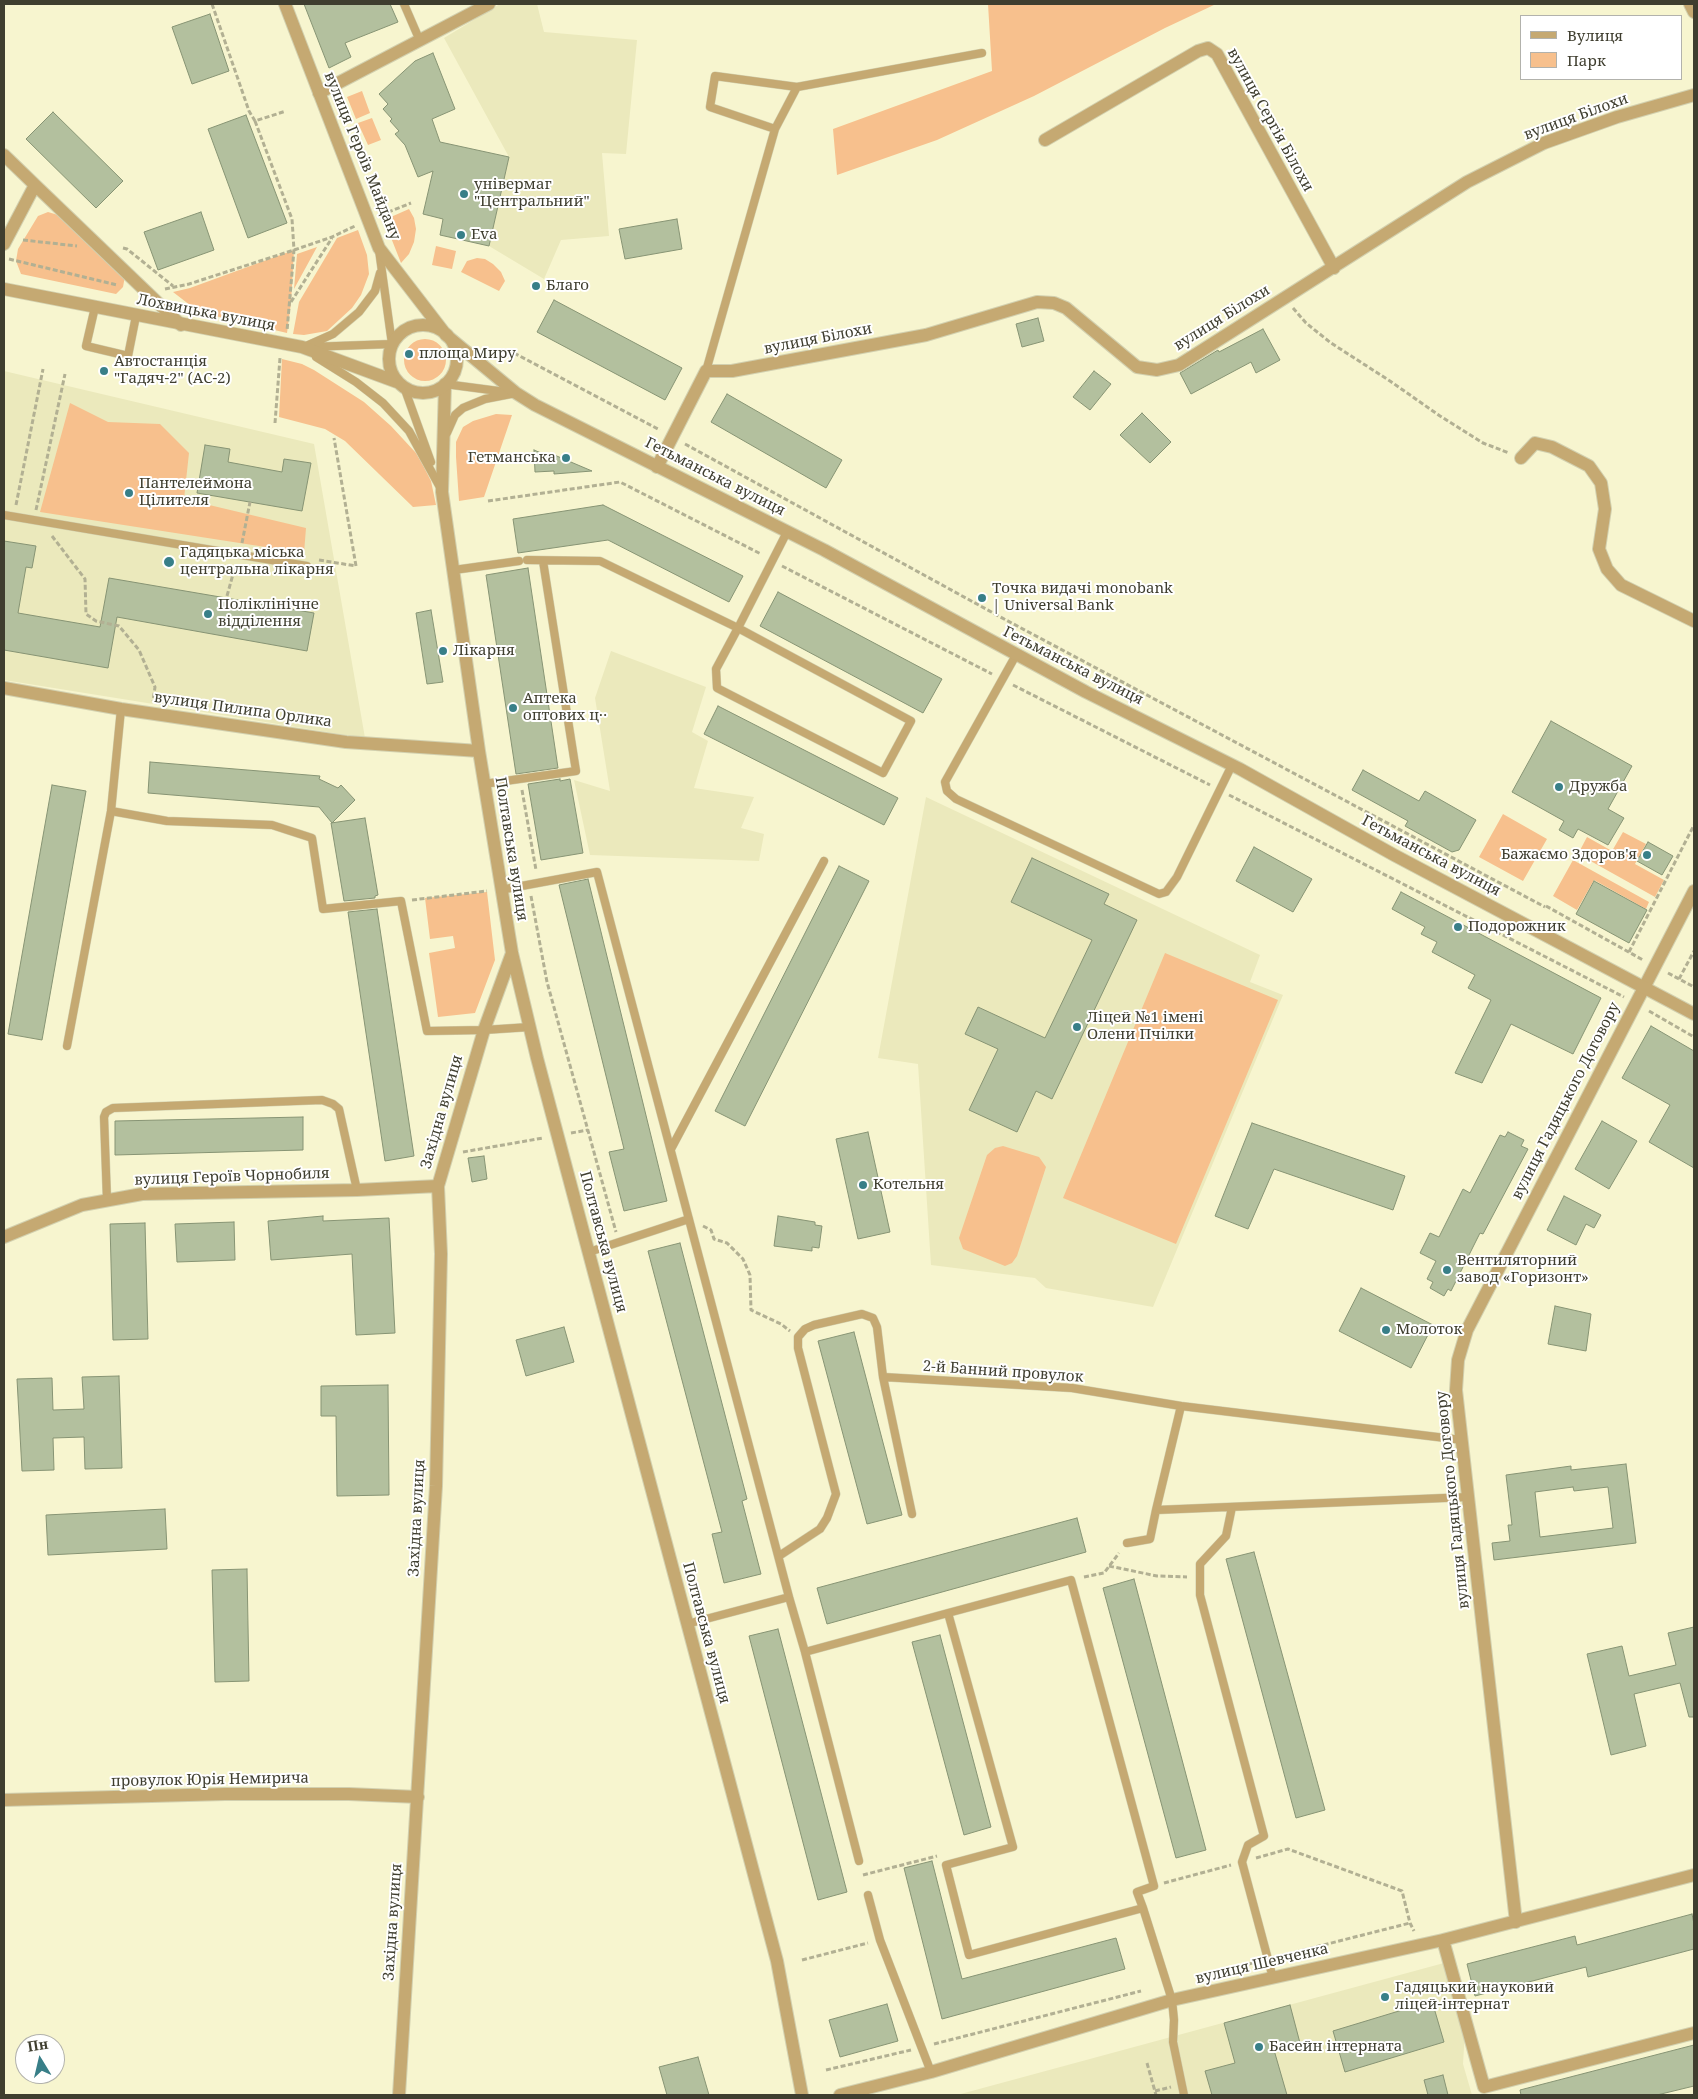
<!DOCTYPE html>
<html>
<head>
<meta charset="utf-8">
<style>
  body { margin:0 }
  #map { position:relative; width:1698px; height:2099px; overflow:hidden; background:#f7f5cf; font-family:"Noto Serif",serif }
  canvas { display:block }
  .frame { position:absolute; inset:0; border:5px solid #3f3e2f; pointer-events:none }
  .legend { position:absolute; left:1520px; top:15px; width:162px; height:65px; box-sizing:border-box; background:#fff; border:1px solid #b2b2ac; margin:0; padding:6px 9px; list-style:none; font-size:15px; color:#3f3e2f }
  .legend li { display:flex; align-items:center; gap:10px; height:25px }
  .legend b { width:25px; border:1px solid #b2b2ac }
  .north { position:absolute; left:15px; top:2034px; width:50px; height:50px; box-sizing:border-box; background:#fff; border:1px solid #b2b2ac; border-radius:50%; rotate:351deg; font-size:14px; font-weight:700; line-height:20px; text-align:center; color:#3f3e2f }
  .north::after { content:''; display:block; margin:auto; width:18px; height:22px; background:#387f88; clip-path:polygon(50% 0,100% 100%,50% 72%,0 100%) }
</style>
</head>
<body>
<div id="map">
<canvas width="1698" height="2099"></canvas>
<div class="frame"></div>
<ul class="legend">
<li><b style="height:6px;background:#c5a972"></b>Вулиця</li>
<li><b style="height:14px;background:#f7c08d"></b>Парк</li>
</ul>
<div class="north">Пн</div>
</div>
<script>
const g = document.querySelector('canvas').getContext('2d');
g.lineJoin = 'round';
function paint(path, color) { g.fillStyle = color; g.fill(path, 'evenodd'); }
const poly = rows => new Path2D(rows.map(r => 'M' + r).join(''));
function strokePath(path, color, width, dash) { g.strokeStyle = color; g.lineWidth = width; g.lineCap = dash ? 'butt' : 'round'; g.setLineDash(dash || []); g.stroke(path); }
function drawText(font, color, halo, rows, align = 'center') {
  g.font = font + ' "Noto Serif",serif'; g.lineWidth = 4; g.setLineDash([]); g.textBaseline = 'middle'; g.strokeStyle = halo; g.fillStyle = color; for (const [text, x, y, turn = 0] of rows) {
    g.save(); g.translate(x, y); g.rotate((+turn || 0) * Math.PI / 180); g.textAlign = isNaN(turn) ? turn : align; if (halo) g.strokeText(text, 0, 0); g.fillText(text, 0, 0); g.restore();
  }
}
const built = poly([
  [500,4,537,4,544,32,637,40,626,154,602,153,609,236,561,240,544,279,489,246,509,157,444,38],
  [4,371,314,444,365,738,4,680],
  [611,651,706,687,692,732,708,741,694,788,754,797,741,828,764,834,759,861,590,855,574,780,610,791,595,698],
  [926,797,1260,955,1250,982,1283,995,1153,1307,1046,1288,1035,1278,931,1265,918,1064,878,1058],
  [1444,1963,1465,2031,1463,2064,1472,2095,957,2095]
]);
const green = poly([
  [988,4,1216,4,1165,28,1034,96,937,140,837,175,833,129,992,71],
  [362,91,370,113,356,119,347,97],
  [372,118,381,140,368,145,358,123],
  [409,209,414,218,416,229,414,242,409,254,401,263,384,220],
  [48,212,58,215,125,276,123,287,116,294,21,274,16,261,18,249,38,216],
  [358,230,367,255,369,274,361,295,352,308,327,331,304,335,293,334,299,302,337,238],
  [436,246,456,251,452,269,432,265],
  [317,247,294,289,297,254],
  [294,250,291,303,287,333,207,314,195,309,173,292,190,288],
  [477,258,485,259,493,264,501,272,505,281,499,291,461,272,467,261],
  '404 360a21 21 0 1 1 42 0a21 21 0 1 1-42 0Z',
  [282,359,302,364,314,370,364,402,391,426,416,453,424,467,431,481,436,505,413,507,345,441,325,429,279,417],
  [70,403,108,422,160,424,189,453,184,499,306,528,304,553,40,512],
  [496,414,512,415,484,497,459,501,456,457,456,442,463,427,473,421],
  [1503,814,1547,839,1523,881,1479,857],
  [1623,832,1646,844,1635,864,1664,880,1655,897,1578,854,1587,837,1612,851],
  [1573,860,1649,902,1646,909,1594,880,1577,910,1553,896],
  [487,892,495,960,475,1013,438,1017,429,953,455,948,453,936,430,939,425,898],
  [1165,953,1278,1000,1176,1244,1063,1198],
  [1003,1146,1039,1157,1046,1167,1017,1256,1012,1263,1005,1266,963,1249,959,1238,987,1155,995,1148]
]);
const building = poly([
  [304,4,390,4,398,22,345,43,351,57,329,68,304,4],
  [210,14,229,71,192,84,172,27,210,14],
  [433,53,455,109,432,119,440,142,509,157,489,246,440,235,443,219,423,214,433,171,418,177,405,145,395,134,399,131,390,121,392,119,383,109,388,104,379,94,415,61,433,53],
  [53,112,123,181,96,208,26,139,53,112],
  [246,115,287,223,248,238,208,129,246,115],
  [201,212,214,250,158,270,144,232,201,212],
  [677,219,682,249,625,259,619,229,677,219],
  [554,300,682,368,665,400,537,332,554,300],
  [1038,318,1044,341,1022,347,1016,324,1038,318],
  [1263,329,1280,360,1256,373,1251,362,1191,394,1180,373,1218,350,1219,352,1263,329],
  [1094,371,1111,384,1090,410,1073,397,1094,371],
  [727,394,842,460,826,488,711,422,727,394],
  [1142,413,1171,442,1150,463,1120,435,1142,413],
  [205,445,230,449,228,462,282,472,284,459,311,463,302,511,197,493,205,445],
  [534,450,553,458,552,454,592,471,554,474,554,471,535,472,534,450],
  [603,505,743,576,729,602,608,540,518,553,513,519,603,505],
  [4,541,36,546,32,568,26,567,18,613,100,627,109,578,314,613,307,651,117,617,108,668,4,650,4,541],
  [528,568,558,768,516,774,486,575,528,568],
  [778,592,942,679,923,713,760,626,778,592],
  [431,610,443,682,427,684,416,613,431,610],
  [718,706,898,798,884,825,704,734,718,706],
  [1551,721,1632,766,1608,809,1624,818,1608,845,1578,829,1573,838,1559,830,1564,821,1512,792,1551,721],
  [150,762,320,776,319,779,338,788,341,785,355,800,332,823,319,807,148,793,150,762],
  [1363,770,1419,801,1425,791,1476,820,1459,850,1452,852,1405,826,1408,821,1352,790,1363,770],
  [560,779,560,781,570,779,583,853,541,860,528,784,560,779],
  [52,785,86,791,42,1040,8,1034,52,785],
  [365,818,378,895,375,896,375,898,344,901,331,823,365,818],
  [1648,842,1673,856,1662,875,1637,861,1648,842],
  [1254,847,1312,879,1293,912,1236,881,1254,847],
  [1032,858,1109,894,1104,904,1137,920,1052,1099,1036,1091,1017,1132,969,1110,998,1049,965,1034,978,1007,1045,1038,1092,940,1011,902,1032,858],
  [839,866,869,881,745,1126,715,1111,839,866],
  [588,879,667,1201,624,1211,609,1152,624,1149,559,885,588,879],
  [1594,881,1647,910,1629,943,1576,914,1594,881],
  [1401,892,1601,998,1573,1054,1511,1024,1482,1083,1455,1073,1491,1000,1468,988,1475,975,1432,952,1437,942,1421,934,1425,927,1392,909,1401,892],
  [377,909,414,1156,385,1161,348,912,377,909],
  [1651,1026,1694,1051,1694,1168,1649,1142,1670,1105,1622,1078,1651,1026],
  [303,1117,303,1150,115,1155,115,1121,303,1117],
  [1602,1121,1637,1141,1609,1189,1575,1169,1602,1121],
  [1252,1123,1405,1176,1393,1210,1274,1169,1248,1229,1215,1216,1252,1123],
  [868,1132,890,1232,858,1239,836,1139,868,1132],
  [1508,1132,1524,1140,1521,1146,1528,1149,1483,1234,1480,1233,1451,1291,1448,1289,1444,1296,1430,1288,1433,1282,1427,1279,1436,1261,1420,1253,1430,1233,1439,1237,1463,1189,1470,1193,1500,1135,1505,1137,1508,1132],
  [484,1156,487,1179,472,1182,468,1158,484,1156],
  [1564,1196,1601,1215,1594,1228,1586,1224,1576,1245,1547,1230,1564,1196],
  [323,1216,323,1221,389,1218,395,1333,356,1335,352,1254,271,1260,268,1221,323,1216],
  [778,1216,815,1222,815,1225,822,1226,819,1248,812,1247,812,1251,774,1246,778,1216],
  [234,1222,235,1260,177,1262,175,1224,234,1222],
  [145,1223,148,1339,113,1340,110,1224,145,1223],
  [680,1243,747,1499,742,1501,761,1574,724,1583,712,1534,722,1532,648,1251,680,1243],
  [1361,1288,1433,1325,1411,1368,1339,1331,1361,1288],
  [1555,1306,1591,1314,1586,1351,1548,1344,1555,1306],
  [564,1327,574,1362,526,1376,516,1340,564,1327],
  [854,1332,902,1515,867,1524,818,1341,854,1332],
  [119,1376,122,1468,85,1469,84,1437,53,1438,54,1470,22,1471,17,1379,52,1378,53,1410,84,1409,82,1377,119,1376],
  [388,1385,389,1495,337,1496,336,1416,321,1416,321,1386,388,1385],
  [1626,1464,1636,1543,1494,1560,1492,1543,1510,1541,1508,1525,1512,1525,1506,1475,1571,1466,1571,1470,1626,1464],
  [1573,1487,1574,1491,1608,1487,1613,1528,1540,1537,1535,1492,1573,1487],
  [165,1509,167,1549,48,1555,46,1515,165,1509],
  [1077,1518,1086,1552,827,1624,817,1588,1077,1518],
  [1254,1552,1325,1810,1296,1818,1226,1559,1254,1552],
  [247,1569,249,1681,215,1682,212,1570,247,1569],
  [1134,1579,1206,1850,1176,1858,1103,1588,1134,1579],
  [1694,1627,1694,1717,1689,1717,1680,1683,1634,1694,1646,1746,1611,1755,1587,1654,1622,1646,1629,1676,1676,1665,1668,1633,1694,1627],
  [778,1629,847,1892,818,1900,749,1636,778,1629],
  [940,1635,991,1827,964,1835,912,1642,940,1635],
  [932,1861,962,1979,1116,1938,1125,1969,942,2019,904,1868,932,1861],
  [1692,1914,1694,1924,1694,1949,1588,1977,1586,1967,1475,1996,1467,1964,1575,1936,1577,1945,1692,1914],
  [1432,2001,1444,2042,1345,2072,1333,2031,1432,2001],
  [887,2004,898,2041,840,2057,829,2020,887,2004],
  [1290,2005,1300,2043,1274,2050,1287,2095,1212,2095,1205,2071,1235,2063,1224,2023,1290,2005],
  [1694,2045,1694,2086,1657,2095,1521,2095,1520,2090,1694,2045],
  [698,2057,709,2095,667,2095,659,2067,698,2057],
  [1443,2075,1448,2095,1428,2095,1424,2080,1443,2075]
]);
const path = poly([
  [212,4,249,111,255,121,286,111],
  [255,121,292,219,294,250,287,331],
  [381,215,411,203],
  [23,240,77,246],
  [123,248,127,249,173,286],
  [9,259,117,285],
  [165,289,189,284,294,250,332,237,355,226],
  [291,302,332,238],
  [1293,308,1306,323,1331,343,1390,381,1440,416,1483,443,1509,453],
  [514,353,660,430],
  [275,423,280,358],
  [685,444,1006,620,1545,907],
  [488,501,620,482,761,554],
  [16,505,43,369],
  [36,510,65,374],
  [52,536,85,579,86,614,96,621,119,626,139,650,155,687,153,701],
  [242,543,250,502],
  [319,560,356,566,334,438],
  [782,566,992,674],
  [227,596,235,567],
  [1013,685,1210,785],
  [522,790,536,870],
  [1229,795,1624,997],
  [531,896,547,982,616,1232],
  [412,900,487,891],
  [1546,906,1643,960],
  [1629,952,1694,825],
  [1668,973,1694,987],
  [1679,979,1694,951],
  [1649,1011,1694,1037],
  [571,1133,588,1130],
  [463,1152,543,1138],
  [703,1226,711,1230,714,1239,727,1243,743,1259,750,1275,751,1310,781,1324,790,1331],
  [1109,1566,1157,1576,1187,1577],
  [1084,1577,1104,1573,1119,1553],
  [1256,1858,1288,1849,1402,1891,1410,1923,1414,1931],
  [863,1875,937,1856],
  [1164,1883,1231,1865],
  [1280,1956,1410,1923],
  [802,1960,868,1943],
  [1212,1973,1257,1962],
  [934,2044,1141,1991],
  [1147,2063,1156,2095],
  [826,2070,911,2050],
  [1155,2091,1171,2087]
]);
const service = poly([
  [404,4,420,41],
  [775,129,710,107,715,76,797,87],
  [95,307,86,346,128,356,136,316],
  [306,346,333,334,359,312,375,291,380,273],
  [309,347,392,344,379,250],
  [316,357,356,382,383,403,409,431,441,489],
  [706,371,775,129,797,87,982,53],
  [445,384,506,392],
  [404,387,431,462],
  [447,433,455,415,463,408,485,399,516,393],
  [4,515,307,566],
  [527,560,600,561,738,628,787,532],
  [454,570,519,561],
  [738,628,911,721,883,773,717,688,716,669,738,628],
  [1016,655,945,782,947,791,956,799,1159,894,1166,892,1177,877,1232,765],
  [484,784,576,771,543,561],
  [111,811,167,821,272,825,312,838,323,909,401,901,427,1031,484,1030,530,1027],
  [500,890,597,872,789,1597],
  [67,1046,111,811,121,709],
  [671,1149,824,861],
  [107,1200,104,1117,106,1112,113,1108,322,1100,333,1104,339,1109,357,1190],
  [589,1252,689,1219],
  [883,1377,1072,1388,1181,1406],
  [1462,1440,1181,1406,1156,1510,1468,1497],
  [1232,1507,1226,1536,1200,1564,1200,1595,1264,1836,1248,1845,1242,1862,1273,1978],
  [1127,1543,1150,1539,1156,1510],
  [779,1556,820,1529,827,1518,836,1494,798,1348,798,1337,805,1329,814,1325,862,1314,873,1318,877,1327,883,1377,912,1514],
  [948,1613,1071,1580,1154,1886,1137,1892,1143,1908],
  [687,1624,789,1597,805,1652,948,1613,1013,1847,946,1865,969,1955,1143,1908,1172,2000,1174,2020,1173,2042,1184,2095],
  [805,1652,859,1861],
  [868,1895,880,1940,931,2072]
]);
const minor = poly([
  [1690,4,1694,12],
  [319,93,489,4],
  [1045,140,1198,51,1208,48,1217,54,1334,268],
  [4,155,35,185,4,244],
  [35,185,181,325],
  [445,384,442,492,479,751,512,953,537,1058,777,1961,802,2095],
  [1521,458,1535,443,1552,447,1589,466,1601,483,1605,509,1599,549,1607,569,1621,585,1694,621],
  [657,467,706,371,732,371,926,335,1037,302,1054,303,1066,308,1137,367,1157,370,1179,365,1467,182,1544,143,1617,117,1694,95],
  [4,688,121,709,346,742,479,751],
  [4,1237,82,1205,142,1194,357,1190,438,1186],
  [4,1800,225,1794,349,1794,418,1797],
  [1516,1922,1456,1390,1458,1360,1467,1330,1694,891],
  [1443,1940,1484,2087,1694,2033],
  [399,2095,436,1486,441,1254,438,1186,484,1030,512,953],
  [840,2095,931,2072,1172,2000,1443,1940,1694,1875]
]);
const tertiary = poly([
  [285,4,379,248,446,335,516,393,535,405,824,550,1086,692,1240,769,1394,855,1694,1014],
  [4,289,302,347,397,382],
  '389 359a34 34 0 1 1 68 0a34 34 0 1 1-68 0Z'
]);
const markers = [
  [464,194,5,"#387f88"],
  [461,235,5,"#387f88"],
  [536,286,5,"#387f88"],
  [409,354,5,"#387f88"],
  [104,371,5,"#387f88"],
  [566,458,5,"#387f88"],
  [129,493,5,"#387f88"],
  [169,562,6,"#387f88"],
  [982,598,5,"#387f88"],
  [208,614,5,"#387f88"],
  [443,651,5,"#387f88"],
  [513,708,5,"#387f88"],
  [1559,787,5,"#387f88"],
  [1647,855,5,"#387f88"],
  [1458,927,5,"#387f88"],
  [1077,1027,5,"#387f88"],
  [863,1185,5,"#387f88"],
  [1447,1270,5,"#387f88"],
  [1386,1330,5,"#387f88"],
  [1385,1997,5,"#387f88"],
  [1259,2047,5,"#387f88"]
];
const streetNames = [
  ["вулиця Білохи",1576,117,-20],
  ["вулиця Сергія Білохи",1270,120,61],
  ["вулиця Героїв Майдану",362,156,68],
  ["Лохвицька вулиця",206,313,11],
  ["вулиця Білохи",1222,318,-32],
  ["вулиця Білохи",818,339,-11],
  ["Гетьманська вулиця",715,477,27],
  ["Гетьманська вулиця",1073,666,27],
  ["вулиця Пилипа Орлика",243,710,8],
  ["Полтавська вулиця",511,849,81],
  ["Гетьманська вулиця",1431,856,28],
  ["вулиця Гадяцького Договору",1566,1101,-63],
  ["Західна вулиця",442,1112,-74],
  ["вулиця Героїв Чорнобиля",232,1177,-2],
  ["Полтавська вулиця",603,1242,75],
  ["2-й Банний провулок",1003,1372,4],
  ["вулиця Гадяцького Договору",1453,1500,-96],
  ["Західна вулиця",417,1518,-87],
  ["Полтавська вулиця",706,1633,75],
  ["провулок Юрія Немирича",210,1780,-1],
  ["Західна вулиця",393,1922,-86],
  ["вулиця Шевченка",1262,1964,-13]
];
const poiNames = [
  ["універмаг",474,185],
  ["\"Центральний\"",474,202],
  ["Eva",471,235],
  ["Благо",546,286],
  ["площа Миру",419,354],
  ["Автостанція",114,362],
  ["\"Гадяч-2\" (АС-2)",114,379],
  ["Гетманська",556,458,"right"],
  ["Пантелеймона",139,484],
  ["Цілителя",139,501],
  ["Гадяцька міська",180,553],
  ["центральна лікарня",180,570],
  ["Точка видачі monobank",992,589],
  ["| Universal Bank",992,606],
  ["Поліклінічне",218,605],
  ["відділення",218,622],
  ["Лікарня",453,651],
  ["Аптека",523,699],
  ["оптових ц‥",523,716],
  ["Дружба",1569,787],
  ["Бажаємо Здоров'я",1637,855,"right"],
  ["Подорожник",1468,927],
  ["Ліцей №1 імені",1087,1018],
  ["Олени Пчілки",1087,1035],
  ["Котельня",873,1185],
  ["Вентиляторний",1457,1261],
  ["завод «Горизонт»",1457,1278],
  ["Молоток",1396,1330],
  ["Гадяцький науковий",1395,1988],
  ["ліцей-інтернат",1395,2005],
  ["Басейн інтерната",1269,2047]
];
paint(built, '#ebe9bc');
paint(green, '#f7c08d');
paint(building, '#b3c09e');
strokePath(building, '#879474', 1);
strokePath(service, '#d2d0af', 9);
strokePath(minor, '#d2d0af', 14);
strokePath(tertiary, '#d2d0af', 14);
strokePath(path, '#b2b093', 3, [5, 2.5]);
strokePath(service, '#c5a972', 8);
strokePath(minor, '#c5a972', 12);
strokePath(tertiary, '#c5a972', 12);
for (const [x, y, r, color] of markers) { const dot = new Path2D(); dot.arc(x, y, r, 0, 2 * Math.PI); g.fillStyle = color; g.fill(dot); strokePath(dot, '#fff', 2); }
drawText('15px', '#3f3e2f', '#fff', streetNames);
drawText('15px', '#3f3e2f', '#fff', poiNames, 'left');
</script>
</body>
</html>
